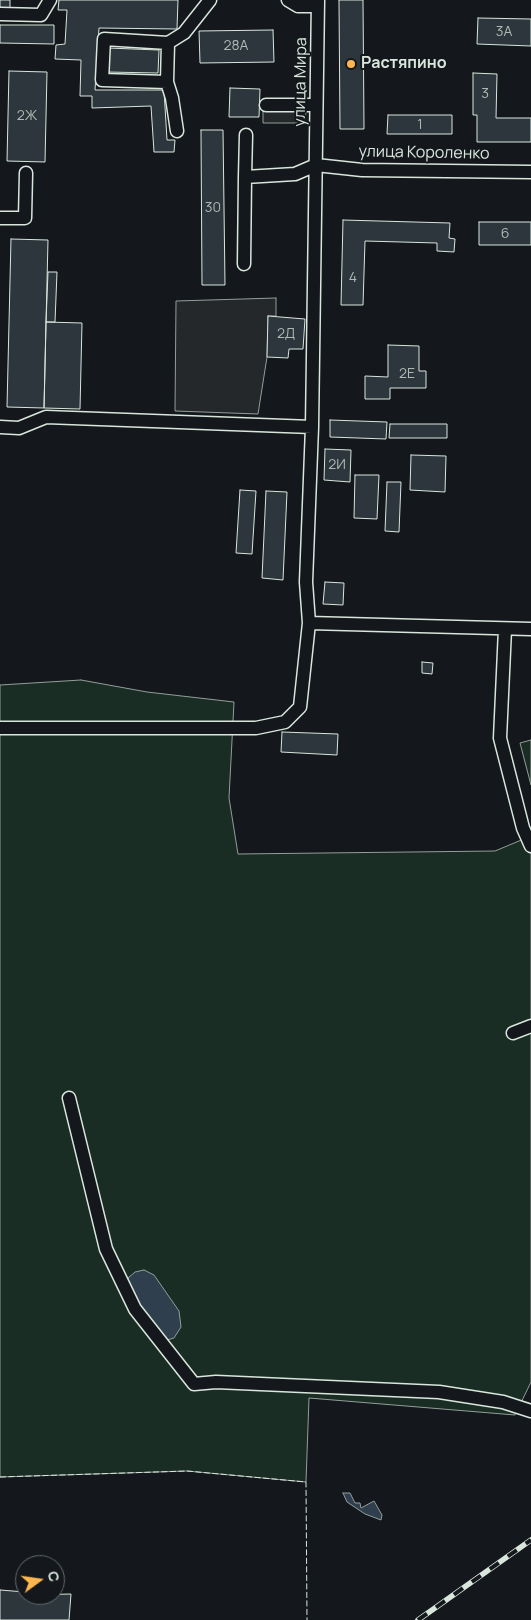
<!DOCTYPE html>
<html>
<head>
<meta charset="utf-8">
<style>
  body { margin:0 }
  #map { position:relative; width:531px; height:1620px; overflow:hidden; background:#14181c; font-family:Manrope,sans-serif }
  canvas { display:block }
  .north { position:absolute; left:15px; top:1555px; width:50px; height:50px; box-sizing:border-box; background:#14181c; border:1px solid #626a69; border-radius:50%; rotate:76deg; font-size:14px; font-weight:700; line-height:20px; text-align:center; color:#d8e6dc }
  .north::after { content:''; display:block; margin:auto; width:18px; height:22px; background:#ffb74d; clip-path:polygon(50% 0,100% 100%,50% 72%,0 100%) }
</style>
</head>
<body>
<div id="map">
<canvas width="531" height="1620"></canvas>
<div class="north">С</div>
</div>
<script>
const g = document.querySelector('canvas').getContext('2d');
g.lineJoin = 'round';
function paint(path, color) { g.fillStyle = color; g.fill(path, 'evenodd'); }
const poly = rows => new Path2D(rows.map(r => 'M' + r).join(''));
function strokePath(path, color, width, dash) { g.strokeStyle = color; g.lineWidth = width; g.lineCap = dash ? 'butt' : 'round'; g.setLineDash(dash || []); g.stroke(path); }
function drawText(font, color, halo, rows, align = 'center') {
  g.font = font + ' Manrope,sans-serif'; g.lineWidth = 4; g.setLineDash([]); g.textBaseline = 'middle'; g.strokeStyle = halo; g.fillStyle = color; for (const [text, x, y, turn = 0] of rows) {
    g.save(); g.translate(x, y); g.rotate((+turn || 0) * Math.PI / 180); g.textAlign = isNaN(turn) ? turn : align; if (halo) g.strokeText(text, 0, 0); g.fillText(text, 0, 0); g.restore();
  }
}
const green = poly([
  [81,680,147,692,234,702,229,798,238,854,495,851,531,836,531,1382,515,1415,309,1398,306,1482,187,1471,0,1477,0,685,81,680],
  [531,740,531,785,520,743,531,740]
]);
const parking = poly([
  [263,109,306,110,305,123,263,123,263,109],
  [276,298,276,316,268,316,267,357,258,414,175,411,176,301,276,298]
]);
const water = poly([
  [144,1270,154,1275,179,1311,181,1327,174,1338,167,1340,133,1298,128,1283,128,1278,135,1272,144,1270],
  [343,1493,350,1493,355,1503,360,1503,361,1508,374,1501,382,1515,381,1520,365,1514,347,1502,343,1493]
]);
const building = poly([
  [0,0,10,0,10,9,0,8,0,0],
  [59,0,178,0,177,29,99,28,95,90,164,90,167,140,175,140,174,152,154,152,151,106,92,108,92,96,80,96,81,60,55,59,56,45,65,44,67,10,58,10,59,0],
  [339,0,363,0,364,129,340,129,339,0],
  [478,18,531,19,531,46,477,44,478,18],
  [0,25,54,25,54,44,0,43,0,25],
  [273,30,274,62,200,63,199,31,273,30],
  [108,48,159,50,158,73,107,72,108,48],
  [9,71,47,72,45,162,7,161,9,71],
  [473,73,497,74,496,118,531,118,531,142,477,142,477,115,473,115,473,73],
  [230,88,260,89,259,117,229,117,230,88],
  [388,115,452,115,452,134,387,134,388,115],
  [201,130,223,130,225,285,202,285,201,130],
  [343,220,450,223,449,238,455,239,454,252,437,251,437,243,365,241,363,305,341,305,343,220],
  [479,222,531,222,531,245,479,245,479,222],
  [11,239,48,240,44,408,7,407,11,239],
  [48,272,57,272,55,322,46,322,48,272],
  [268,316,305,319,303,349,289,349,288,358,267,357,268,316],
  [46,322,82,323,80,409,44,408,46,322],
  [388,345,419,346,419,371,426,371,426,388,390,388,390,399,365,399,365,376,388,377,388,345],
  [330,420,387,422,386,439,330,437,330,420],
  [390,424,447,424,447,438,389,438,390,424],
  [325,449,351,450,350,482,324,480,325,449],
  [411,455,446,456,445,492,410,490,411,455],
  [355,475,379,475,377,519,354,518,355,475],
  [387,482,401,482,399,532,385,531,387,482],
  [240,490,256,491,252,554,236,553,240,490],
  [266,491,287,492,283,580,262,578,266,491],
  [325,582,344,583,343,605,323,604,325,582],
  [422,662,433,663,432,674,422,673,422,662],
  [282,732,338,734,337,755,281,752,282,732],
  [0,1590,25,1592,25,1595,71,1594,69,1620,0,1620,0,1590]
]);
const minor = poly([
  [288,0,298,6,318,6],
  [0,14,41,15,50,0],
  [167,82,168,43],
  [266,105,316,105],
  [177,131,172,98,167,82,102,80,104,39,168,43,184,33,210,0],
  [245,177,246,135],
  [0,218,25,218,26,173],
  [244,264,245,177,295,174,316,165,362,170,531,172],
  [0,427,19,428,46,417,312,427],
  [309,623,531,629],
  [505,629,500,738,523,828,531,846],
  [0,728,256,728,285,722,300,707,309,623,306,582,312,427,318,0],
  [513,1033,531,1026],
  [69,1098,106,1249,135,1309,194,1384,216,1382,439,1392,503,1402,531,1411]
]);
const rail = poly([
  [418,1620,531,1540]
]);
const fence = poly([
  [0,1477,187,1471,306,1482,307,1620]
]);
const markers = [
  [351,64,5,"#ffb74d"]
];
const numberNames = [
  ["3А",504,32],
  ["28А",236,46],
  ["3",485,94],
  ["2Ж",27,116],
  ["1",420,125],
  ["30",213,208],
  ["6",505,234],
  ["4",353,278],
  ["2Д",286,334],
  ["2Е",407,374],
  ["2И",337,465]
];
const poiNames = [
  ["Растяпино",361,64]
];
const streetNames = [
  ["улица Мира",301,82,-89],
  ["улица Короленко",424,153,1]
];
paint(green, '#1a2d24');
strokePath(green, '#939e99', 1);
paint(parking, '#24282b');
strokePath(parking, '#939e99', 1);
paint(water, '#2f3f4d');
strokePath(water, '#939e99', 1);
paint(building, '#2c363c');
strokePath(building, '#d8e6dc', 1);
strokePath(minor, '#d8e6dc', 15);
strokePath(minor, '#14181c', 12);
strokePath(rail, '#d8e6dc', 5.5);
strokePath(rail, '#14181c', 4, [11]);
strokePath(fence, '#d8e6dc', 1, [6, 2.5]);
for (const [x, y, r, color] of markers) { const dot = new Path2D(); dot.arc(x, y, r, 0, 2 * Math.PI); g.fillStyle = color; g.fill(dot); strokePath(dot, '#14181c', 2); }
drawText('14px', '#adbab4', null, numberNames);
drawText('bold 16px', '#d8e6dc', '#14181c', poiNames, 'left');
drawText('16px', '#d8e6dc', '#14181c', streetNames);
</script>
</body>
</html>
